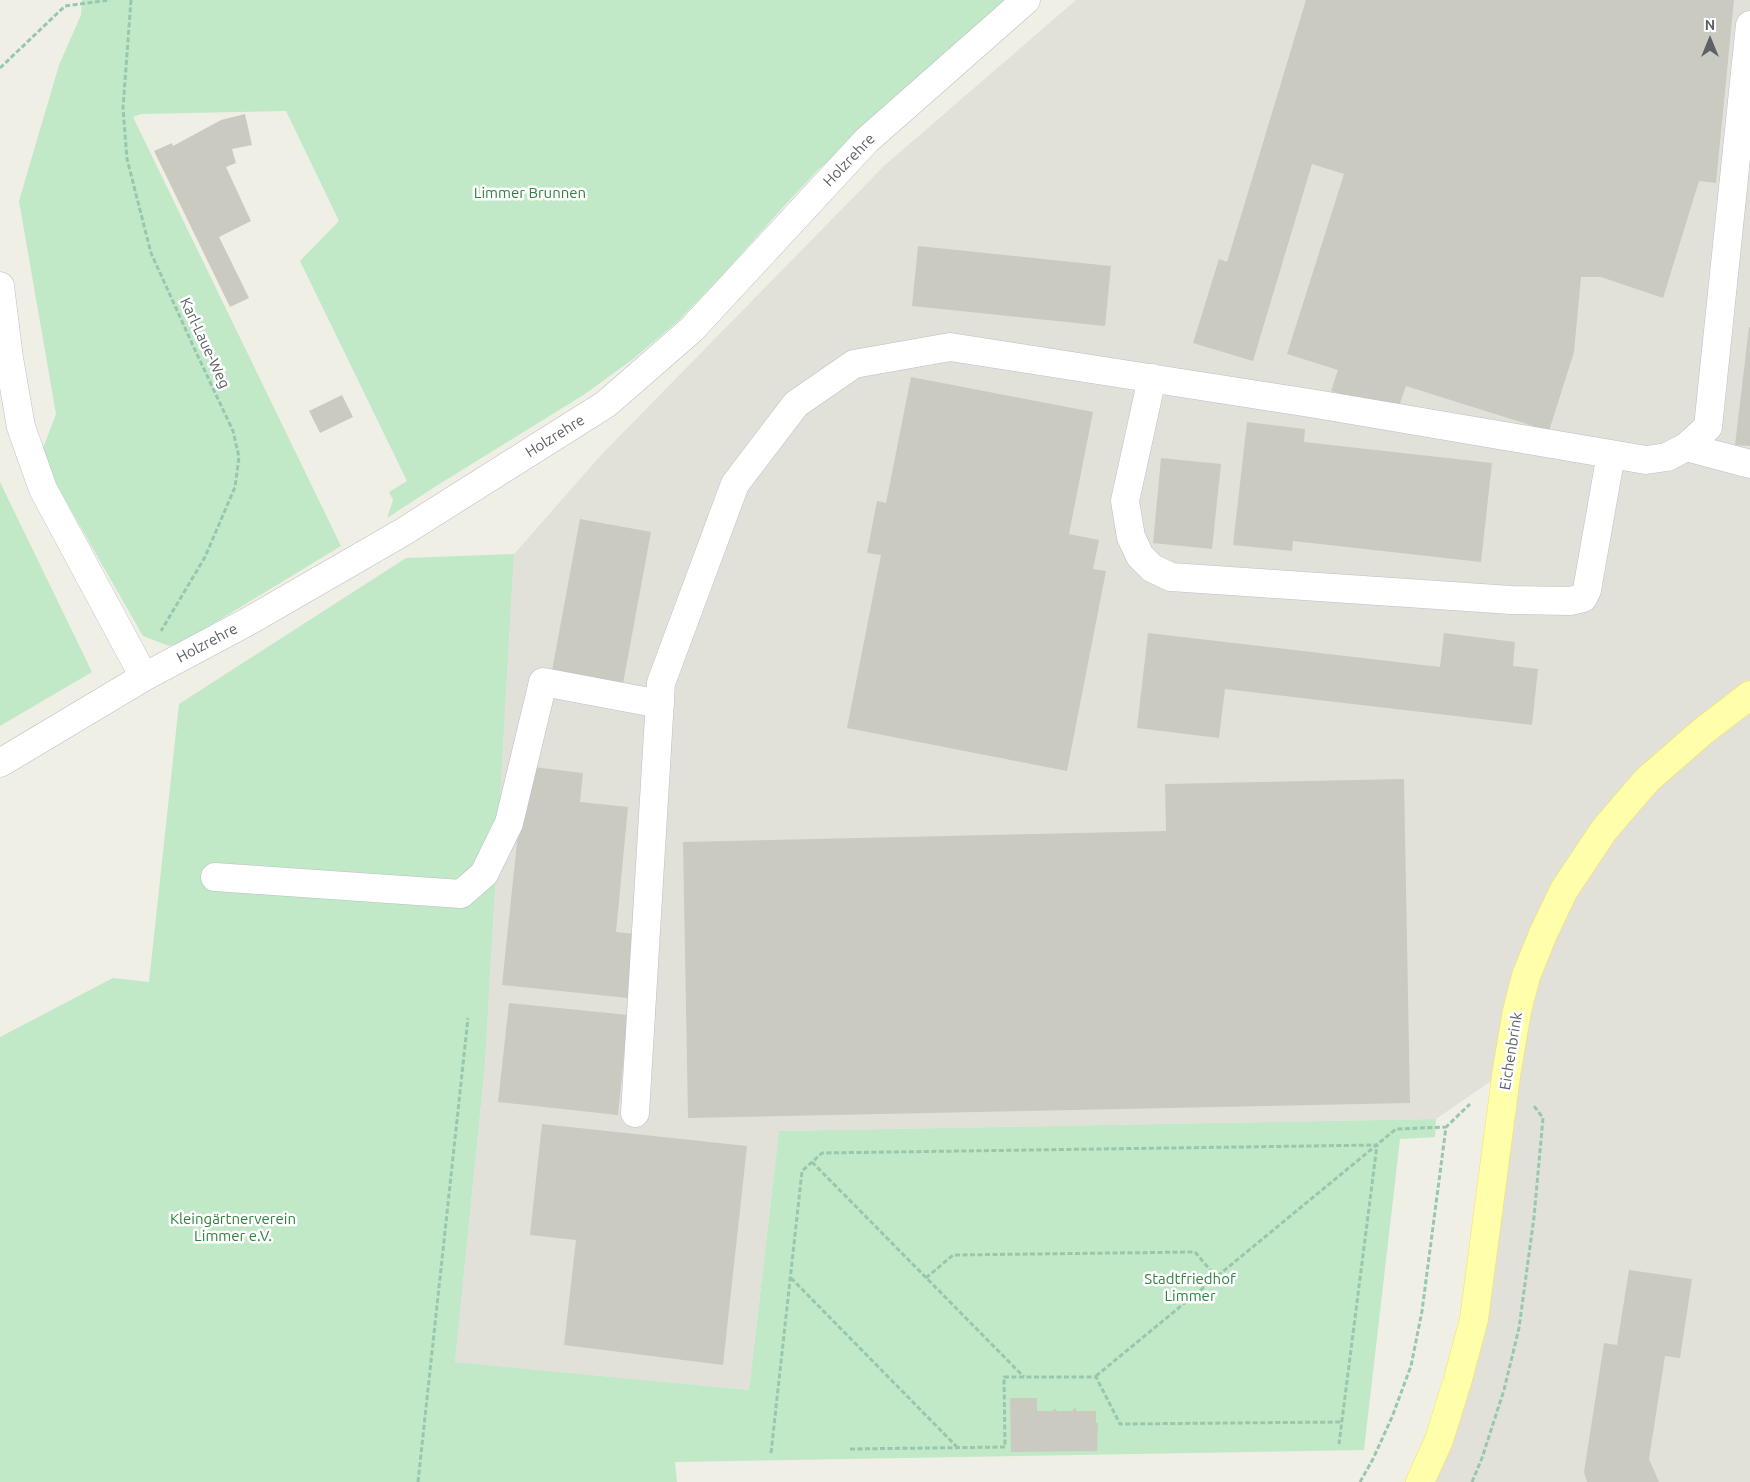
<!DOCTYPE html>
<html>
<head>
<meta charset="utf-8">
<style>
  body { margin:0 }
  #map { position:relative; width:1750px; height:1482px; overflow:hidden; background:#f0efe5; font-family:Ubuntu,sans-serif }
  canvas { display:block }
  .north { position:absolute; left:1685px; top:15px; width:50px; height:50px; -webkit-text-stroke:4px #fff; paint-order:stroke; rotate:0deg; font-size:14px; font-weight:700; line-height:20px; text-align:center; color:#5d6066 }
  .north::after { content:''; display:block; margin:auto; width:18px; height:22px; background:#5d6066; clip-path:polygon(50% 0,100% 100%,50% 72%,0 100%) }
</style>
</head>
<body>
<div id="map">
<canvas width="1750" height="1482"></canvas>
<div class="north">N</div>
</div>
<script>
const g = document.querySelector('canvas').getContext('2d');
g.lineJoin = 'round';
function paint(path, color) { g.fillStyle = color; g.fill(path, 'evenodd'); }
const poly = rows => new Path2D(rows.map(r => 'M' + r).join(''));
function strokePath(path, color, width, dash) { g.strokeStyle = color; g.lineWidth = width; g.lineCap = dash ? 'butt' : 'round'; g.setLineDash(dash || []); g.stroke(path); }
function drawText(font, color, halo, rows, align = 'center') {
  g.font = font + ' Ubuntu,sans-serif'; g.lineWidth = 5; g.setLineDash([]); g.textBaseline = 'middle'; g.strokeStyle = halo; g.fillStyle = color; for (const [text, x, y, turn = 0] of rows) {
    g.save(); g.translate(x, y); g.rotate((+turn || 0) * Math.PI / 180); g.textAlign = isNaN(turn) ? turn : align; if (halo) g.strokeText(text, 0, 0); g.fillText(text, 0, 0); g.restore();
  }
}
const industrial = poly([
  [1076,0,1750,0,1750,1482,1420,1482,1439,1440,1507,1070,1436,1119,779,1131,749,1390,455,1362,485,1065,514,554,602,454,885,165]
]);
const green = poly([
  [82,0,1024,0,853,140,817,171,784,206,718,280,677,322,633,359,585,394,433,488,387,518,393,500,389,492,407,481,300,261,339,221,286,111,141,114,133,117,341,546,183,642,169,646,143,636,40,456,56,414,19,201,59,65,81,15],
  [0,482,92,672,0,726],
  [514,554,485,1065,455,1362,749,1390,779,1131,1436,1119,1435,1137,1400,1139,1364,1450,675,1462,677,1482,0,1482,0,1037,113,978,149,982,179,704,406,558]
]);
const building = poly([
  [1306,0,1734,0,1716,183,1699,181,1663,298,1601,277,1581,277,1574,352,1549,431,1406,386,1397,412,1331,391,1338,370,1287,354,1344,174,1312,164,1253,361,1193,343,1219,259,1227,262],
  [245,114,252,145,232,149,236,163,226,167,251,221,219,237,249,298,230,307,154,151,172,143,173,146,221,120],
  [918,246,1111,266,1105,326,912,306],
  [1749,327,1750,327,1750,446,1735,445],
  [911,377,1093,412,1069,534,1099,540,1093,569,1106,571,1067,771,847,728,881,555,867,553,877,501,886,503],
  [342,395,353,417,320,433,309,411],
  [1247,422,1305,429,1304,442,1492,463,1481,562,1293,541,1292,551,1233,545],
  [1161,458,1221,464,1212,549,1153,543],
  [580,519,651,532,622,689,551,676],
  [1148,633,1440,667,1444,633,1515,642,1513,666,1538,669,1532,725,1225,689,1219,738,1137,728],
  [525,766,583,773,580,802,628,807,616,932,635,934,628,998,502,985],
  [1404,779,1410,1103,688,1118,683,842,1166,831,1165,784],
  [509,1003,628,1015,618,1115,498,1102],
  [542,1124,747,1146,723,1365,564,1345,576,1240,530,1235],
  [1629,1270,1692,1279,1680,1358,1665,1356,1649,1459,1659,1482,1587,1482,1584,1472,1604,1343,1617,1345],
  [1010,1398,1037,1398,1037,1411,1053,1411,1053,1409,1056,1409,1057,1411,1073,1411,1073,1409,1076,1408,1076,1411,1096,1411,1096,1423,1098,1423,1097,1451,1011,1452]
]);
const path = poly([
  [131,0,123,108,127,159,151,253,195,350,233,431,239,457,235,487,205,557,161,631],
  [0,68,65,6,110,0],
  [812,1162,1024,1377],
  [791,1278,958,1448],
  [926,1278,953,1255,1195,1252,1216,1277],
  [1096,1376,1396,1129,1446,1127],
  [850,1449,1005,1447,1004,1377,1096,1377,1120,1424,1342,1422],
  [771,1453,802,1171,822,1153,1377,1145,1339,1444],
  [418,1482,468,1018],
  [1360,1482,1373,1459,1392,1417,1411,1366,1422,1311,1446,1127,1470,1104],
  [1472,1482,1482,1458,1504,1390,1519,1328,1534,1217,1543,1118,1534,1106]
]);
const minor = poly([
  [0,286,9,358,21,427,43,489,144,677],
  [1152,378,1125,501,1131,537,1140,556,1152,568,1171,577,1511,600,1570,601,1583,598,1587,590,1611,454],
  [1686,447,1750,464],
  [0,763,144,677,249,621,403,532,606,404,692,329,867,140,1026,0],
  [215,877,461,894,484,874,509,823,543,682,660,704],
  [635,1113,661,683,735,484,796,404,854,364,950,347,1316,404,1646,460,1667,457,1686,447,1708,427,1750,25]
]);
const major = poly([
  [1420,1482,1439,1440,1458,1379,1474,1319,1507,1069,1517,1011,1526,976,1543,934,1564,890,1604,830,1647,780,1702,732,1750,695]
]);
const streetNames = [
  ["Holzrehre",849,160,-46],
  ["Karl-Laue-Weg",205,343,65],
  ["Holzrehre",555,436,-32],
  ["Holzrehre",207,643,-28],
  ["Eichenbrink",1511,1051,-81]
];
const parkNames = [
  ["Limmer Brunnen",530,193],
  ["Kleingärtnerverein",233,1219],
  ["Limmer e.V.",233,1236],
  ["Stadtfriedhof",1190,1279],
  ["Limmer",1190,1296]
];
paint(industrial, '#e1e1da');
paint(green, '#c1e8c7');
paint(building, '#cbcac1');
strokePath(minor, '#bdbec4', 29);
strokePath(major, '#f7e257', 29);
strokePath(path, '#99c7ad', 3, [5, 2.5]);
strokePath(minor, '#fff', 28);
strokePath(major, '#fffeab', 28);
drawText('15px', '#5d6066', '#fff', streetNames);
drawText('15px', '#308241', '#fff', parkNames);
</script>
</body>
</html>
